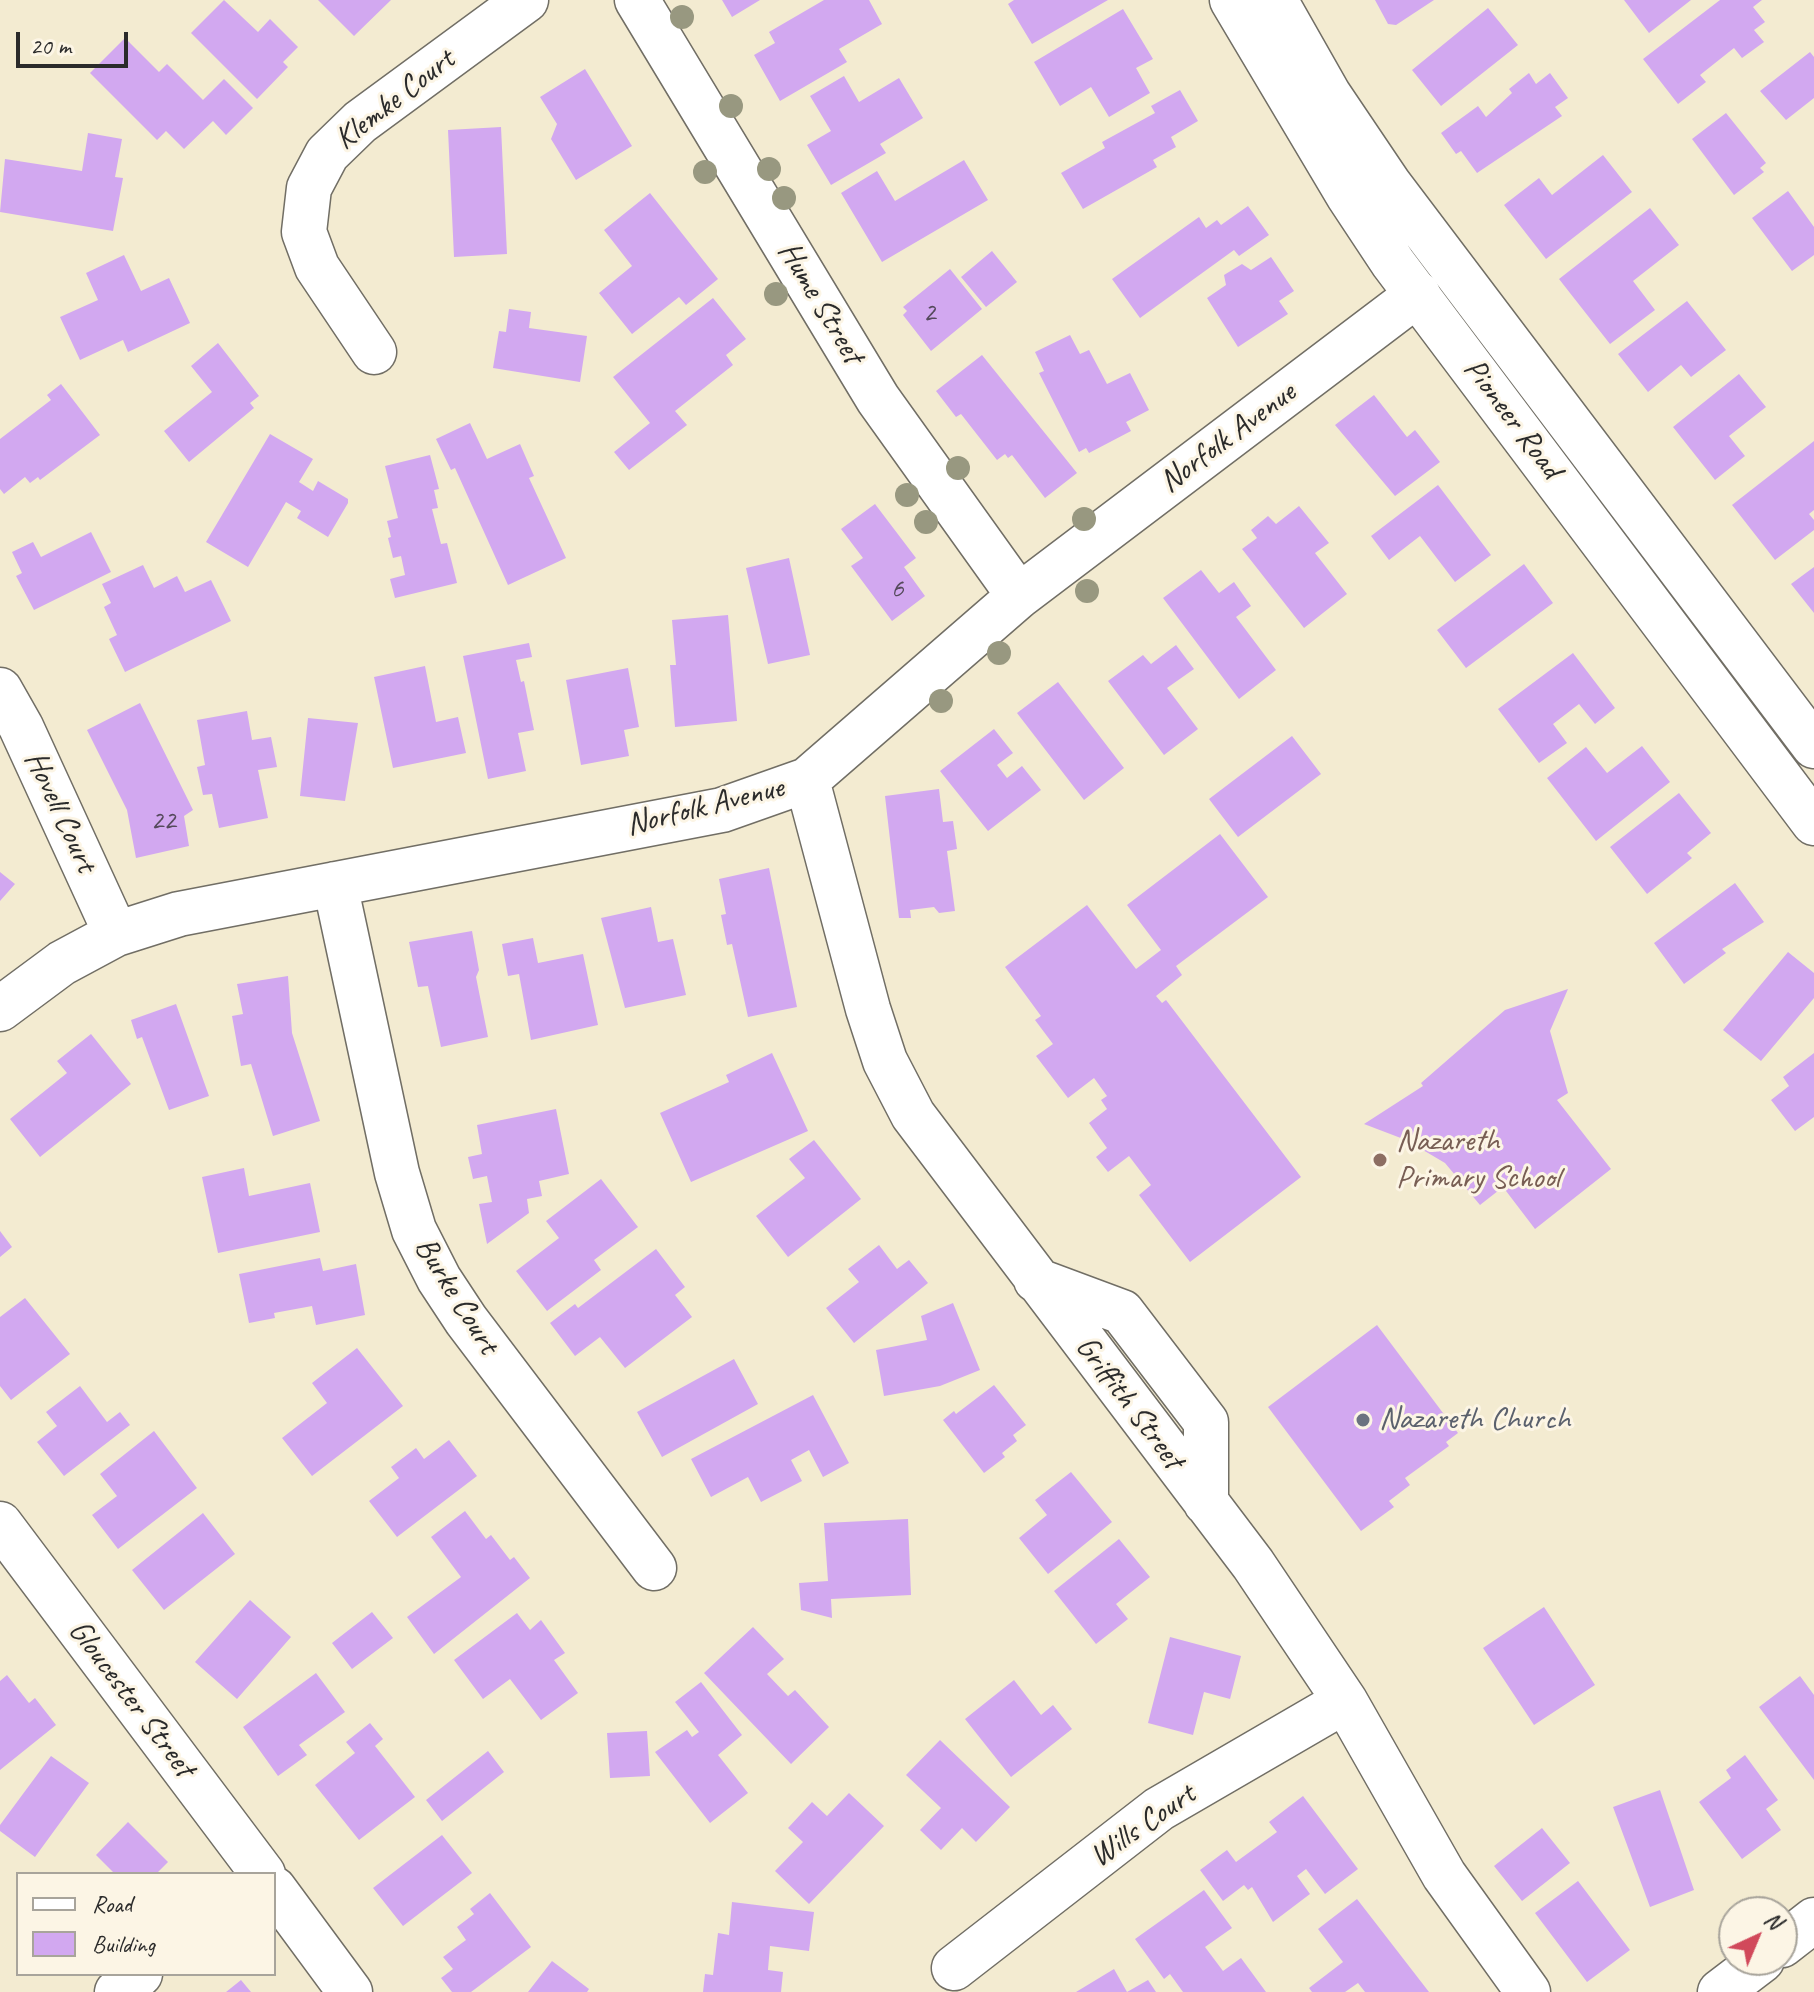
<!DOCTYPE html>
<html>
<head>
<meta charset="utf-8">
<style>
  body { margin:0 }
  #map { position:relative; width:1814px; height:1992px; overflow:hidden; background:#f3ebd1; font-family:Caveat,sans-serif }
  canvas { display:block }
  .legend { position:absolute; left:16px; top:1872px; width:260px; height:104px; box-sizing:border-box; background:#fcf5e5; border:2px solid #a8a49b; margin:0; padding:10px 14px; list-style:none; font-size:24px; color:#2b2b2b }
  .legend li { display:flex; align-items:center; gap:16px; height:40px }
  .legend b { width:40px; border:2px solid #a8a49b }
  .north { position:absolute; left:1718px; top:1896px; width:80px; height:80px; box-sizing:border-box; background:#fcf5e5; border:2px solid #a8a49b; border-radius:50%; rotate:44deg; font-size:22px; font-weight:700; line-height:32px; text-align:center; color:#2b2b2b }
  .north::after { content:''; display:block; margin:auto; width:28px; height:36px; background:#d1495b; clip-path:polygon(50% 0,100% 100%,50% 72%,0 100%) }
  .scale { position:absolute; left:16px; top:32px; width:112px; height:36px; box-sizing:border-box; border:4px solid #2b2b2b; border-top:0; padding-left:10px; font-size:24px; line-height:28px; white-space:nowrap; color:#2b2b2b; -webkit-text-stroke:6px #fcf5e5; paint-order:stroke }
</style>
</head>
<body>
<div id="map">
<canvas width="1814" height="1992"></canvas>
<ul class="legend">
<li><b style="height:10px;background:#fff"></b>Road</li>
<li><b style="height:22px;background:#d2a8f0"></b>Building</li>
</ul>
<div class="north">N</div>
<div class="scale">20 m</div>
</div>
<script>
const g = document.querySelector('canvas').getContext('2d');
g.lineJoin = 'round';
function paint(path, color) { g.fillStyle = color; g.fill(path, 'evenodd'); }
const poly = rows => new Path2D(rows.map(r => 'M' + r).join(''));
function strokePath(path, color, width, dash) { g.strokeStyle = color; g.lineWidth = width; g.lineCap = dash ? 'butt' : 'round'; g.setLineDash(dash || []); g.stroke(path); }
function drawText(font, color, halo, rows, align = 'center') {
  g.font = font + ' Caveat,sans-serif'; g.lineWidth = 6; g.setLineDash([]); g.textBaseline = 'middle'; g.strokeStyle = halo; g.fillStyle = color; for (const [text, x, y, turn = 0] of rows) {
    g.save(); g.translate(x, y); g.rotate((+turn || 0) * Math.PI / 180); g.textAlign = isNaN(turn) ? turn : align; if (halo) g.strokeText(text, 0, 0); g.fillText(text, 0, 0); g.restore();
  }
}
const building = poly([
  [224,0,258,32,270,19,298,47,283,62,288,67,257,99,191,33],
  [318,0,391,0,354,36],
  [722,0,760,0,732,17],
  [824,0,869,0,882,24,839,49,847,62,780,101,754,55,775,43,769,32],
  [1014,0,1108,0,1032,44,1008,4],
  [1375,0,1434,0,1396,25,1388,24],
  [1624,0,1691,0,1649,33],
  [1720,0,1762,0,1753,7,1765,22,1754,30,1764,42,1742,58,1734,48,1700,75,1706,82,1678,104,1643,59],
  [1488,8,1518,45,1441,106,1412,70],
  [1123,9,1153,59,1136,68,1150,93,1109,117,1091,87,1060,106,1034,62],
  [125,38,159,72,167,64,203,100,224,79,253,108,226,135,213,121,184,149,166,131,157,140,90,73],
  [1810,52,1814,57,1814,98,1786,120,1760,91],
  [585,69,632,146,576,180,551,139,557,124,540,97],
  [1529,73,1536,84,1550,73,1568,98,1555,107,1562,116,1477,173,1461,151,1456,154,1441,133,1478,106,1486,117,1512,93,1509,89],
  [844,76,859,102,899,78,923,118,880,144,886,153,831,185,807,145,831,131,810,96],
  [1180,90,1198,121,1171,137,1176,147,1153,160,1157,167,1083,209,1061,173,1105,148,1102,142,1155,113,1151,106],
  [1726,113,1766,163,1760,168,1764,172,1734,195,1692,139],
  [501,127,507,254,454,257,448,130],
  [88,133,122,139,115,177,123,178,113,231,0,212,5,159,82,171],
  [1603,155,1632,192,1546,259,1504,205,1539,178,1552,195],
  [964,160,988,200,882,262,841,193,877,171,895,201],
  [1788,191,1814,227,1814,255,1792,271,1752,218],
  [650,193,718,279,686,305,679,297,632,334,599,293,632,266,604,230],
  [1248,206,1269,235,1239,256,1234,250,1140,318,1112,279,1199,217,1206,228,1217,220,1221,225],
  [1650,208,1679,245,1633,281,1655,310,1610,344,1559,279],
  [992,251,1017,282,986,307,961,277],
  [124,255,141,291,169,278,190,323,128,352,123,340,80,360,60,317,98,300,86,273],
  [1271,257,1294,291,1279,301,1288,314,1238,347,1207,298,1226,285,1224,275,1242,264,1251,270],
  [950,269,982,309,931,351,903,315,907,311,903,307],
  [713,298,746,339,726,355,733,365,675,411,687,425,629,470,614,452,650,423,613,377],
  [1687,301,1726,350,1691,377,1681,365,1648,392,1618,354],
  [509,309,531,312,529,328,587,336,580,382,493,368,499,331,506,332],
  [1070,335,1080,354,1089,350,1107,384,1130,373,1149,410,1126,422,1131,431,1089,453,1086,448,1079,452,1039,373,1044,371,1035,352],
  [218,343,259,396,250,403,254,408,189,462,164,431,212,392,191,366],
  [982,355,1077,473,1045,498,1012,455,1008,458,1005,454,997,460,961,414,956,417,936,391],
  [1739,374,1766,407,1729,436,1745,456,1715,480,1673,427],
  [61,384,100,435,40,480,38,477,30,483,25,477,4,494,0,489,0,439,51,400,47,395],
  [1374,395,1407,437,1415,430,1440,462,1395,496,1335,425],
  [470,423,487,459,520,444,534,476,529,478,566,558,508,585,455,468,451,470,436,439],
  [270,434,313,459,299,482,313,491,318,481,348,499,348,503,328,537,297,518,301,511,286,502,248,567,206,542],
  [1814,441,1814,510,1809,514,1814,520,1814,530,1775,560,1732,505],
  [430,455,439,489,434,490,438,508,432,509,441,544,447,543,457,583,395,598,390,579,405,575,401,556,393,558,388,538,391,537,387,521,398,518,385,466],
  [1438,485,1491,555,1455,582,1420,536,1389,560,1371,536],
  [875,504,916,558,904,567,925,596,892,621,851,566,863,558,841,529],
  [1299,506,1329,543,1315,553,1347,594,1304,628,1242,549,1257,538,1251,530,1268,516,1276,524],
  [91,532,111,572,34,610,16,576,22,573,12,552,33,542,41,557],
  [789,558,810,655,768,664,746,568],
  [1524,564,1553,603,1466,668,1437,630],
  [143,565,154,588,177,576,185,592,211,580,231,621,125,672,109,639,117,635,104,607,111,603,102,584],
  [1814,567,1814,613,1791,584],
  [1201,570,1219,593,1234,582,1251,606,1236,617,1276,670,1239,699,1163,598],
  [728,615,737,721,675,727,670,665,676,665,672,620],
  [529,643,532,657,516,660,521,682,524,681,534,730,518,733,526,771,488,779,463,656],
  [1176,645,1194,669,1167,688,1198,729,1164,755,1108,681,1143,655,1151,664],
  [1573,653,1615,708,1595,724,1579,704,1553,724,1567,743,1539,763,1498,709],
  [425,666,436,722,458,717,466,753,393,768,374,677],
  [628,668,639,727,624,730,629,756,581,765,566,680],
  [1058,682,1124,768,1084,800,1017,713],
  [140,703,193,810,184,816,189,846,136,858,127,810,87,730],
  [247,711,252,740,271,737,277,767,258,770,268,818,219,828,212,794,203,795,197,767,205,765,197,720],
  [308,718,358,723,345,801,300,796],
  [994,729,1013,753,997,765,1007,778,1022,766,1041,790,988,831,940,771],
  [1292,736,1321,774,1238,837,1209,799],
  [1642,746,1670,782,1596,841,1547,778,1586,747,1607,773],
  [939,789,943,822,953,821,957,849,947,851,955,911,939,913,934,907,910,910,911,918,899,918,885,796],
  [1679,793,1711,833,1687,853,1692,858,1647,894,1610,847],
  [1220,834,1268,897,1176,966,1182,975,1156,996,1162,1003,1166,1000,1301,1177,1190,1262,1139,1195,1151,1185,1129,1156,1108,1172,1096,1157,1107,1148,1089,1123,1107,1109,1101,1100,1107,1096,1094,1078,1068,1098,1036,1056,1053,1044,1035,1020,1041,1016,1005,967,1087,905,1136,969,1161,950,1127,905],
  [769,868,797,1007,748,1017,732,944,727,945,721,915,726,914,719,879],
  [0,872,15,884,0,901],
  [1735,883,1764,922,1722,949,1726,953,1684,984,1654,943],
  [651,907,658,942,673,939,686,995,625,1008,601,918],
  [472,931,479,970,476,977,488,1037,441,1047,428,986,418,987,409,942],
  [533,938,538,963,583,954,598,1025,531,1040,519,974,508,976,502,944],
  [1788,952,1814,973,1814,998,1761,1061,1723,1030],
  [288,976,292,1033,320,1121,273,1136,251,1064,241,1066,232,1016,243,1014,237,984],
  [1568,989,1550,1031,1568,1093,1557,1100,1611,1169,1535,1229,1503,1187,1480,1205,1445,1163,1406,1140,1364,1124,1423,1086,1421,1083,1505,1010],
  [176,1004,209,1096,169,1110,142,1037,137,1039,131,1020],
  [91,1034,131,1084,40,1157,10,1119,67,1073,57,1061],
  [772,1053,808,1131,691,1182,660,1113,729,1082,726,1075],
  [1814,1053,1814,1117,1795,1131,1771,1100,1789,1086,1783,1077],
  [556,1109,569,1174,539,1181,542,1196,527,1199,529,1213,487,1244,479,1204,492,1202,487,1176,473,1179,468,1157,482,1154,477,1125],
  [814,1140,861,1199,788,1257,756,1216,805,1178,789,1159],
  [244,1168,249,1196,310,1183,320,1232,218,1253,202,1177],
  [601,1179,638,1227,594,1260,601,1270,547,1311,516,1271,559,1238,546,1221],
  [0,1231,12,1247,0,1257],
  [879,1245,897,1269,909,1260,928,1283,854,1343,826,1308,859,1282,848,1269],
  [656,1249,685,1287,675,1295,692,1317,625,1368,600,1337,575,1356,550,1323,575,1304,578,1308],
  [320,1258,323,1271,356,1264,365,1315,316,1325,312,1306,274,1313,275,1318,249,1323,239,1274],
  [25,1298,70,1354,11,1400,0,1386,0,1317],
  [953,1303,980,1370,940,1386,884,1396,876,1350,927,1340,921,1316],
  [1377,1325,1458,1433,1446,1442,1449,1446,1405,1478,1410,1485,1389,1501,1394,1507,1361,1531,1268,1407],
  [357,1348,403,1406,312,1476,282,1438,327,1403,312,1383],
  [734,1359,758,1404,662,1457,637,1412],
  [994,1385,1026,1425,1013,1435,1017,1441,1002,1453,1005,1457,984,1473,943,1420,954,1411,956,1414],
  [80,1386,107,1422,120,1412,130,1425,64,1476,37,1442,57,1426,46,1412],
  [813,1395,849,1463,823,1477,809,1450,791,1460,802,1481,761,1502,748,1477,711,1497,691,1459],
  [154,1431,197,1488,118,1549,92,1515,117,1496,100,1474],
  [449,1440,477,1476,397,1537,369,1501,399,1478,391,1467,416,1448,424,1459],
  [1071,1472,1112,1522,1048,1574,1019,1538,1047,1515,1035,1500],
  [465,1511,486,1539,491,1535,510,1560,514,1557,530,1578,434,1654,407,1617,461,1577,431,1537],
  [203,1513,235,1554,164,1610,132,1570],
  [908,1519,911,1595,831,1599,832,1618,801,1610,799,1583,828,1581,824,1523],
  [1119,1539,1150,1577,1116,1604,1128,1619,1096,1644,1054,1591],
  [250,1600,291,1637,237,1699,195,1662],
  [1544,1607,1595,1685,1534,1725,1483,1648],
  [372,1612,393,1638,352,1669,332,1643],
  [517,1613,530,1630,541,1620,565,1653,554,1660,578,1693,541,1720,510,1679,483,1699,454,1660],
  [753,1627,784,1659,767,1674,788,1696,795,1690,829,1727,791,1764,704,1673],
  [1170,1637,1241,1656,1230,1699,1204,1692,1193,1735,1148,1723],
  [316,1673,345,1712,299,1745,307,1755,278,1776,243,1727],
  [7,1675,29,1703,35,1698,56,1725,0,1770,0,1681],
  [1800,1676,1814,1695,1814,1780,1759,1707],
  [1014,1680,1041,1715,1053,1705,1072,1729,1011,1777,965,1719],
  [701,1682,742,1735,718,1755,748,1793,710,1823,655,1752,687,1730,692,1737,699,1732,675,1702],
  [370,1723,383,1739,375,1746,415,1797,359,1840,315,1785,355,1753,346,1742],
  [647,1731,650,1776,610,1778,607,1733],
  [940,1740,1010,1807,976,1842,962,1828,941,1850,920,1830,941,1808,906,1775],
  [488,1751,504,1772,442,1821,426,1800],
  [1745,1755,1778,1800,1766,1809,1781,1830,1742,1859,1699,1802,1731,1778,1726,1770],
  [51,1756,89,1783,35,1857,0,1831,0,1825],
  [1660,1790,1694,1890,1650,1907,1613,1807],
  [849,1793,884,1826,809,1904,775,1871,803,1842,788,1828,812,1802,827,1816],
  [1303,1796,1358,1869,1325,1894,1306,1869,1297,1876,1310,1894,1273,1922,1252,1887,1248,1890,1244,1885,1223,1901,1200,1870,1227,1850,1236,1862,1277,1832,1269,1822],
  [128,1822,168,1862,156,1874,115,1874,96,1855],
  [1542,1828,1570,1863,1522,1901,1494,1866],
  [442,1835,472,1873,403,1926,373,1888],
  [1578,1881,1630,1950,1587,1982,1535,1913],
  [1204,1890,1232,1928,1205,1947,1223,1971,1241,1958,1266,1992,1183,1992,1170,1974,1164,1979,1135,1939],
  [490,1893,531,1947,471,1992,452,1992,441,1978,453,1969,443,1957,466,1940,457,1927,474,1914,470,1909],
  [1357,1899,1429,1992,1365,1992,1358,1983,1345,1992,1312,1992,1309,1988,1343,1962,1318,1929],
  [732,1902,814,1912,809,1951,770,1946,768,1970,783,1972,781,1992,703,1992,705,1974,713,1975,718,1933,729,1935],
  [552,1961,589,1989,587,1992,528,1992],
  [1114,1969,1127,1992,1076,1992],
  [241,1980,251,1992,226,1992],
  [1148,1980,1156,1992,1127,1992]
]);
const minor = poly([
  [637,0,878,399,1019,596],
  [374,352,317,267,304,232,309,188,327,154,360,122,526,0],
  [0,690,21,727,116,934],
  [807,780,868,1009,885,1061,913,1115,1253,1564,1345,1701,1444,1875,1528,1992],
  [335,884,397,1173,414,1230,439,1279,466,1320,654,1568],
  [0,1009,62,963,116,934,179,914,722,810,807,780,1019,596,1418,294],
  [1036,1280,1122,1312,1206,1422,1206,1503],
  [0,1524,263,1874],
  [274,1889,350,1992],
  [1782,1945,1814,1920],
  [954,1968,1159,1809,1345,1701],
  [117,1992,140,1974],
  [1720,1992,1762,1960]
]);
const major = poly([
  [1232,0,1348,195,1393,263,1814,823],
  [1275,0,1329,95,1389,184,1814,746]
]);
const trees = [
  [682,17],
  [731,106],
  [769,169],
  [705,172],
  [784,198],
  [776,294],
  [958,468],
  [907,495],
  [1084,519],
  [926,522],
  [1087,591],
  [999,653],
  [941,701]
];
const markers = [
  [1380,1160,8,"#8d6e63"],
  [1363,1420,8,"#6b7280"]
];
const numberNames = [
  ["2",929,314],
  ["6",897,590],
  ["22",163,822]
];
const streetNames = [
  ["Klemke Court",395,100,-38],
  ["Hume Street",820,303,59],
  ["Pioneer Road",1512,419,53],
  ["Norfolk Avenue",1228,438,-37],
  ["Norfolk Avenue",705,807,-14],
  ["Hovell Court",60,812,65],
  ["Burke Court",456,1296,58],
  ["Griffith Street",1129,1403,53],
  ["Gloucester Street",131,1699,53],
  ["Wills Court",1143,1826,-35]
];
const educationNames = [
  ["Nazareth",1396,1142],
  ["Primary School",1396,1179]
];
const worshipNames = [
  ["Nazareth Church",1379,1420]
];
paint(building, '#d2a8f0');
strokePath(minor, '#716e65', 47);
strokePath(major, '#716e65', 47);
strokePath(minor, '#fff', 44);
strokePath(major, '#fff', 44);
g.fillStyle = '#989880';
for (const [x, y] of trees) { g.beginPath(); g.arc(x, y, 12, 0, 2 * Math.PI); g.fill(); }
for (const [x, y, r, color] of markers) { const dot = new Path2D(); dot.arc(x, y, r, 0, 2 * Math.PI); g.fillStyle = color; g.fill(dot); strokePath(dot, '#fcf5e5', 3); }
drawText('28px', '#554a5c', null, numberNames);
drawText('32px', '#2b2b2b', '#fcf5e5', streetNames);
drawText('32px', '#785e54', '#fcf5e5', educationNames, 'left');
drawText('32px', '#5b616d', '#fcf5e5', worshipNames, 'left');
</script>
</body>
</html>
